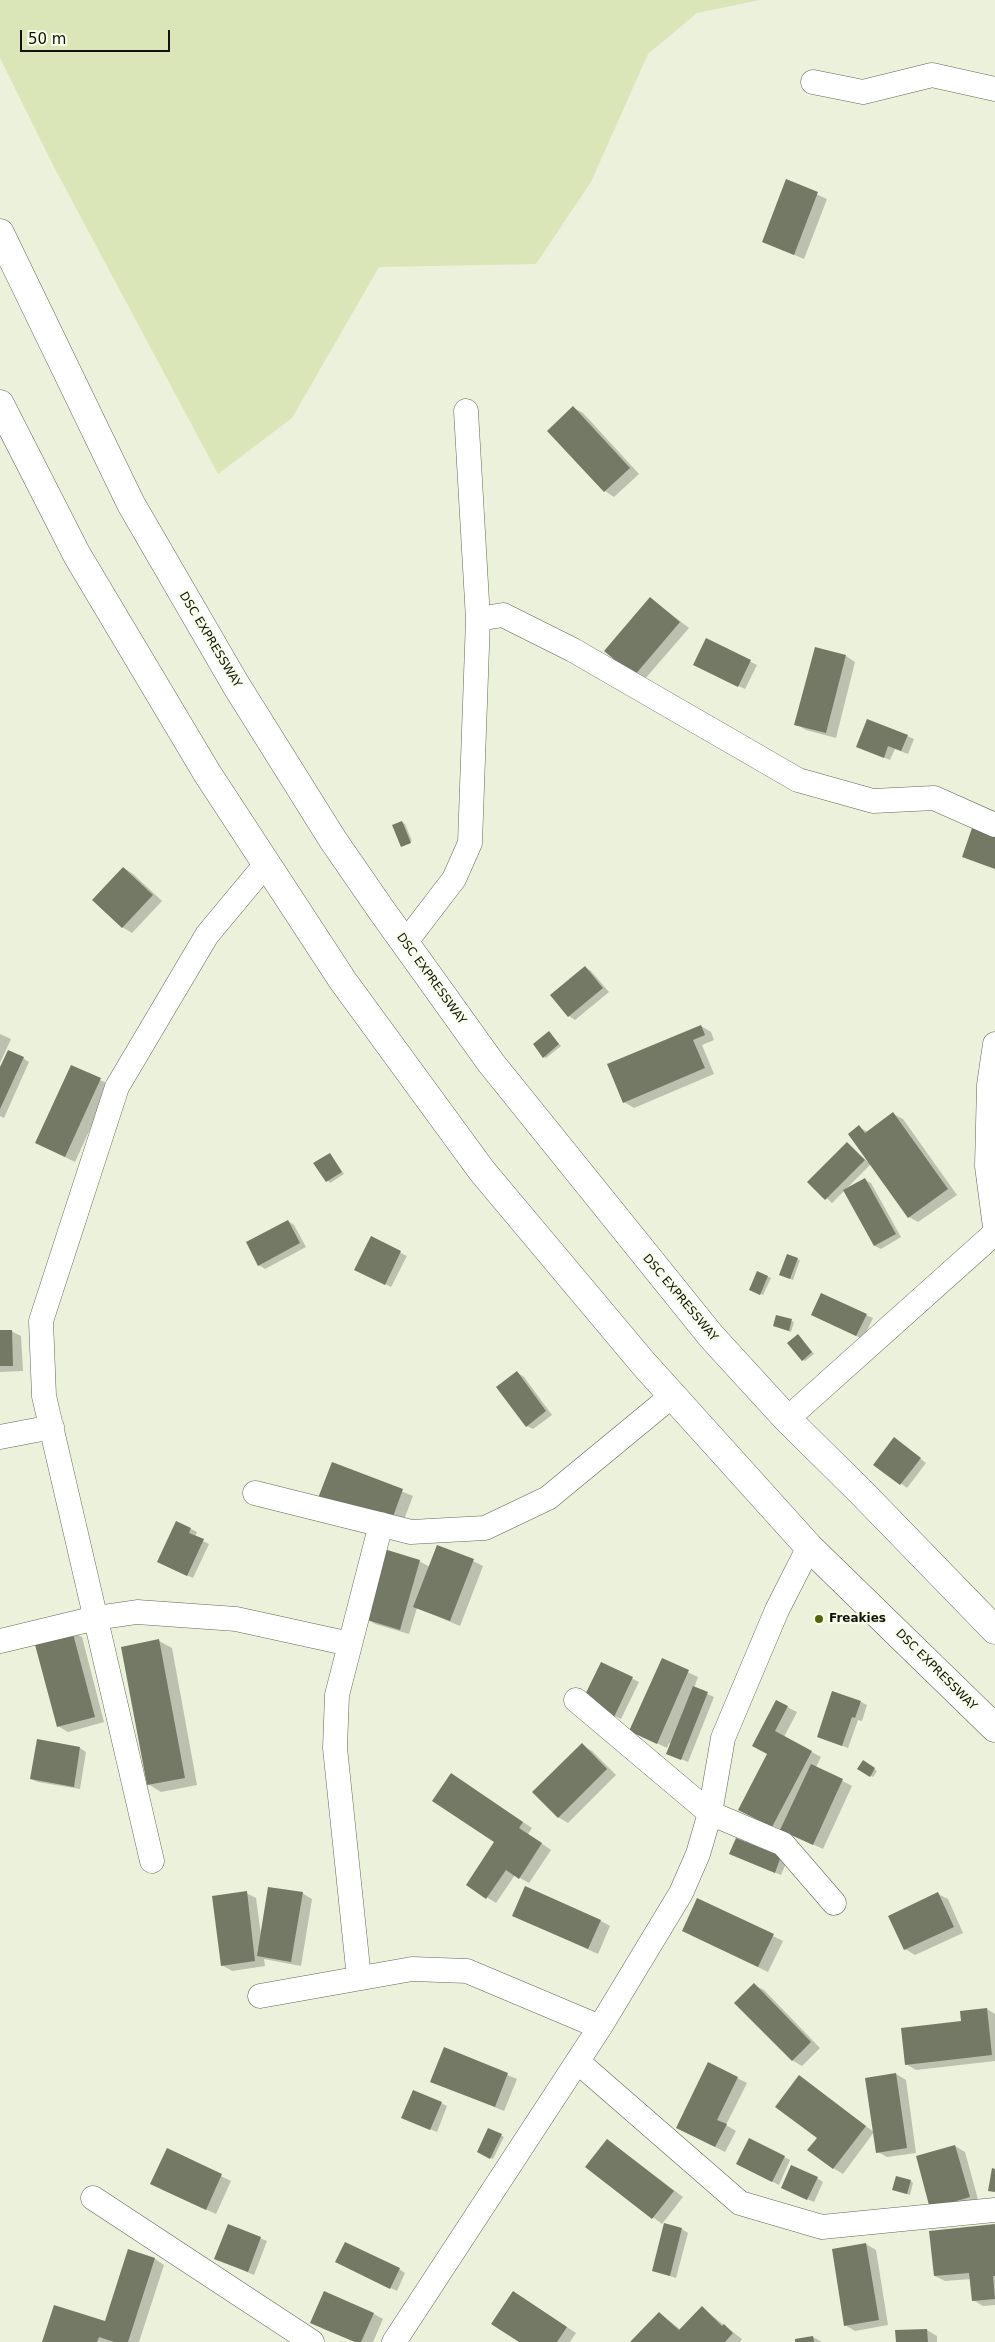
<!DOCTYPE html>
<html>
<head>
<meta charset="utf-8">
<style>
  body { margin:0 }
  #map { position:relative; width:995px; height:2342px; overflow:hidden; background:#ebf1db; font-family:"DejaVu Sans",sans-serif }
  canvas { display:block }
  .scale { position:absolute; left:20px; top:30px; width:150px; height:22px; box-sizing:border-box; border:2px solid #11120b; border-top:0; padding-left:6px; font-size:15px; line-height:18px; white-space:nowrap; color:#11120b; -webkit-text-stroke:4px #f8fee8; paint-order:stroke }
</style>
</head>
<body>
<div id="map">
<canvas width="995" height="2342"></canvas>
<div class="scale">50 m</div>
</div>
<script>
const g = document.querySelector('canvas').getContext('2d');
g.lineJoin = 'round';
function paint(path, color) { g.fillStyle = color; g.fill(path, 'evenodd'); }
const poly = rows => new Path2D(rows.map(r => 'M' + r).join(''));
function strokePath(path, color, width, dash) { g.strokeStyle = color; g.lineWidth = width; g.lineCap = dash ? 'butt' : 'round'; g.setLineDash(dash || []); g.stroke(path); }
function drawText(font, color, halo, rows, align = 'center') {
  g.font = font + ' "DejaVu Sans",sans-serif'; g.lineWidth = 4.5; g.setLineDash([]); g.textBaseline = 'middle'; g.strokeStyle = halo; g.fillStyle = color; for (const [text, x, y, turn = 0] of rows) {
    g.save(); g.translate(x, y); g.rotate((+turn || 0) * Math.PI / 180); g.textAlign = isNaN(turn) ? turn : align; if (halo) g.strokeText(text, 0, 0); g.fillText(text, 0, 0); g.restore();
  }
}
const green = poly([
  [0,0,760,0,697,13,648,54,591,182,536,264,379,267,292,418,218,474,53,165,0,58]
]);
const shadow = poly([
  [787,181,827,199,804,259,763,242],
  [574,408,583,413,639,474,614,497,605,491],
  [650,598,689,628,644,680,635,675],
  [706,640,757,665,745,689,701,668],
  [846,656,855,662,836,738,806,730,796,724],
  [907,736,914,739,908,754,895,749,890,760,858,747],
  [402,822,405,824,412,841,402,845],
  [124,868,133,874,162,901,132,933,122,927],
  [585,967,591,971,609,992,575,1020,569,1016,551,996],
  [701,1026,711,1032,714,1040,702,1045,714,1074,634,1108,624,1102],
  [549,1033,561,1046,546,1058,544,1057],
  [0,1034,11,1039,0,1063],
  [23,1058,29,1062,4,1118,0,1116,0,1069],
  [72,1066,110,1085,75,1162,47,1148],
  [893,1114,903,1119,957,1195,918,1222,909,1217,871,1164,846,1189,865,1180,871,1183,901,1237,881,1249,875,1246,844,1191,832,1203,809,1182,847,1144,868,1162,859,1127,868,1132],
  [330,1154,344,1174,330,1183,315,1164],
  [288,1221,294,1225,306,1247,265,1269,259,1265],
  [372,1238,407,1256,391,1287,362,1273],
  [797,1259,800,1260,793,1280,783,1276],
  [758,1272,771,1278,763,1295,753,1291],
  [866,1315,873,1318,863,1339,818,1318],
  [777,1316,794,1322,791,1332,774,1326],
  [0,1331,11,1331,21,1336,23,1371,0,1372],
  [800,1337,814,1354,805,1361,803,1360],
  [518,1373,524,1377,552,1415,533,1429,527,1426],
  [900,1443,926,1463,907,1488,875,1464],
  [332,1463,413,1496,400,1530],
  [176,1522,197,1532,195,1537,209,1544,193,1578,164,1565],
  [419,1561,430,1567,473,1561,483,1566,460,1626,417,1608,409,1634,375,1624,365,1618],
  [72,1632,82,1637,104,1722,68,1732,58,1726],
  [159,1641,172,1648,197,1785,161,1792,148,1784],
  [662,1660,698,1677,694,1688,714,1697,688,1762,667,1753,671,1744,669,1743,667,1748,631,1731],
  [602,1663,639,1682,621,1719,590,1704],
  [861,1702,867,1705,862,1721,858,1720,848,1748,818,1737],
  [787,1707,797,1712,784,1737,821,1757,816,1767,852,1786,823,1849,750,1815,769,1754,753,1746],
  [582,1745,592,1751,616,1775,568,1823,558,1817],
  [80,1748,86,1752,80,1789,38,1782,31,1779],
  [863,1762,877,1771,873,1777,859,1769],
  [461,1781,532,1828,528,1834,551,1850,529,1883,515,1875,496,1903,467,1885,496,1842],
  [737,1839,787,1861,781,1875,737,1857],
  [246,1893,256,1898,261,1935,302,1893,312,1899,301,1966,264,1959,265,1966,232,1971,222,1965],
  [938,1894,948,1899,963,1933,915,1955,905,1949],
  [698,1899,783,1941,768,1972,693,1936],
  [513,1915,601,1921,610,1926,598,1954],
  [754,1985,764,1990,820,2048,802,2066,792,2060],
  [987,2009,995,2014,995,2061,916,2070,906,2064,963,2022],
  [445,2049,517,2079,504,2111,432,2081],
  [896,2074,906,2080,916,2153,887,2157,878,2152],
  [799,2077,874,2132,843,2174,833,2168,818,2138],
  [737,2078,747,2083,726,2125,736,2131,725,2152,688,2133],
  [441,2103,447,2106,437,2132,403,2118],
  [489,2129,504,2137,493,2159,478,2152],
  [608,2140,683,2197,662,2224,587,2167],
  [955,2146,965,2152,979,2203,941,2214],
  [167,2150,231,2181,216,2214,161,2189],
  [784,2157,790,2160,779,2185,743,2167],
  [817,2178,823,2182,814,2202,789,2191],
  [911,2181,913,2183,910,2195,896,2191],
  [228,2225,267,2241,254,2275,215,2258],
  [995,2226,995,2305,983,2306,973,2300,971,2279,945,2281,935,2276],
  [682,2229,688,2233,676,2278,653,2271],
  [866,2244,876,2250,888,2325,855,2331,845,2325],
  [129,2251,155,2259,164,2265,139,2342,43,2342,106,2323],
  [343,2265,399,2269,405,2273,397,2291],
  [523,2298,576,2333,570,2342,521,2342],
  [702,2308,742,2339,740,2342,632,2342,659,2313,681,2330],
  [374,2314,383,2319,373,2342,355,2342,321,2328],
  [927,2330,937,2336,937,2342,897,2342],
  [813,2337,822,2342,796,2342]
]);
const building = poly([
  [786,179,818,192,794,255,762,242],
  [573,406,630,468,604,492,547,431],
  [650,597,680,622,634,676,604,651],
  [706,638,751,660,738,687,693,665],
  [815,647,846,655,826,733,794,725],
  [867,719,908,735,901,751,888,746,884,758,856,747],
  [402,821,411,843,401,847,392,825],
  [972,828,995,837,995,869,962,857],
  [123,867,153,895,122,928,92,900],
  [585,966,603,988,568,1017,550,995],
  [701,1025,705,1035,693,1040,705,1068,623,1103,607,1064],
  [549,1031,559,1044,543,1058,533,1044],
  [8,1050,24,1057,0,1109,0,1067],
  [71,1065,101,1078,65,1157,35,1143],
  [893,1112,948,1189,908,1218,848,1134,859,1125,865,1133],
  [847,1142,865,1160,825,1200,807,1182],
  [330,1153,342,1172,326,1182,313,1163],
  [865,1178,896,1234,874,1246,843,1190],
  [288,1220,300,1243,258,1266,246,1242],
  [371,1236,401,1251,385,1285,354,1270],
  [787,1254,798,1258,790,1279,779,1275],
  [757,1271,768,1276,760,1295,749,1290],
  [821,1293,867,1314,856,1336,811,1315],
  [776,1315,792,1319,789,1331,773,1326],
  [0,1330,12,1330,13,1366,0,1366],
  [798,1334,812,1352,802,1361,787,1343],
  [517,1371,546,1411,526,1427,496,1387],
  [894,1437,921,1458,900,1485,873,1465],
  [332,1462,403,1489,390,1525,318,1498],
  [176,1521,191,1528,189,1533,204,1539,187,1576,157,1562],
  [437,1545,474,1559,450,1621,413,1607],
  [384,1549,420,1560,400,1630,364,1619],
  [72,1630,95,1717,57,1727,34,1641],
  [159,1639,185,1778,147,1785,121,1647],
  [662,1658,689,1670,657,1744,629,1731],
  [601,1662,633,1677,614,1717,582,1701],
  [693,1686,708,1692,681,1760,666,1754],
  [832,1691,861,1701,855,1718,852,1717,842,1746,817,1737],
  [776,1700,788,1706,775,1731,812,1751,772,1827,738,1810,767,1754,752,1746],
  [37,1739,80,1747,74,1787,30,1779],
  [582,1743,607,1769,558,1818,532,1792],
  [863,1760,875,1768,870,1777,857,1769],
  [811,1764,843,1779,813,1845,780,1830],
  [451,1773,523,1822,519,1828,542,1843,519,1879,506,1870,486,1899,466,1885,494,1842,432,1801],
  [736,1838,781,1856,775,1873,729,1854],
  [525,1886,601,1920,588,1949,512,1916],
  [268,1887,303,1892,291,1962,257,1956],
  [247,1891,255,1961,221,1966,212,1896],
  [938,1892,954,1927,904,1950,888,1916],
  [697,1898,774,1934,758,1967,682,1931],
  [754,1983,811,2042,792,2061,734,2003],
  [987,2008,992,2055,905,2065,901,2028,961,2021,960,2011],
  [444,2047,508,2073,495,2107,430,2082],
  [708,2062,738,2077,717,2120,727,2124,715,2147,676,2128],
  [896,2073,907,2148,876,2153,865,2078],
  [799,2075,866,2126,833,2169,807,2150,817,2138,775,2107],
  [413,2090,442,2102,430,2130,401,2118],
  [488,2128,502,2134,490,2159,477,2152],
  [749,2138,785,2156,772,2182,736,2164],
  [607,2139,674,2191,652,2219,585,2167],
  [955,2145,970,2197,930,2209,916,2156],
  [167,2148,222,2174,206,2210,150,2184],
  [791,2165,818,2177,807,2200,781,2188],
  [992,2168,995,2169,995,2192,988,2191],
  [896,2176,911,2180,907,2194,892,2190],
  [664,2223,682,2228,670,2276,652,2271],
  [228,2224,261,2237,248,2272,214,2259],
  [995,2224,995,2276,993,2276,995,2299,972,2301,969,2273,934,2276,929,2231],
  [345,2242,400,2268,390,2289,335,2262],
  [866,2243,879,2320,844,2326,832,2249],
  [128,2249,155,2258,128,2342,114,2342,99,2337,97,2342,42,2342,54,2305,105,2321],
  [324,2291,374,2313,361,2342,355,2342,310,2323],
  [513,2291,567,2327,557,2342,519,2342,491,2324],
  [702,2306,722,2326,724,2324,733,2333,725,2342,630,2342,659,2312,679,2330],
  [927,2329,928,2342,896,2342,895,2330],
  [813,2336,814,2342,795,2342,795,2339]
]);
const minor = poly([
  [813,82,863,92,932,75,995,89],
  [478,619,503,615,573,650,798,780,873,801,934,798,995,825],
  [405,943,454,879,470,843,478,619,466,411],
  [995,1044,989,1085,987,1166,995,1227],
  [787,1419,995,1233],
  [0,1437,52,1427],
  [255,1493,411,1532,485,1528,548,1498,673,1395],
  [0,1641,96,1618,137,1612,236,1619,350,1644],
  [576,1700,710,1813,783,1844,834,1903],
  [152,1861,44,1396,41,1321,117,1087,207,935,266,864],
  [359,1978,335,1748,337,1695,381,1524],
  [260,1996,412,1969,467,1971,600,2027],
  [578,2062,740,2203,822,2227,995,2210],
  [93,2198,312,2342],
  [394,2342,600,2027,681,1893,698,1854,710,1813,723,1738,777,1610,809,1547]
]);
const major = poly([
  [0,233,131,504,236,685,333,840,382,911,491,1063,711,1336,787,1419,861,1492,995,1630],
  [0,404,77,555,207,773,343,981,482,1171,643,1363,809,1547,995,1728]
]);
const markers = [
  [819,1619,5,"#556307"]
];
const streetNames = [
  ["DSC EXPRESSWAY",210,640,59],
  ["DSC EXPRESSWAY",431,979,54],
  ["DSC EXPRESSWAY",680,1298,50],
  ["DSC EXPRESSWAY",936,1670,45]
];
const poiNames = [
  ["Freakies",829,1619]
];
paint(green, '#dae6b7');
paint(shadow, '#0003');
paint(building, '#747965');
strokePath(minor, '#636755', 25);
strokePath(major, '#636755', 29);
strokePath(minor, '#fff', 24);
strokePath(major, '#fff', 28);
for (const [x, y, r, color] of markers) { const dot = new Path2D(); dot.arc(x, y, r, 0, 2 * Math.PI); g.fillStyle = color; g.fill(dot); strokePath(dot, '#f8fee8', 2); }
drawText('12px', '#11120b', '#f8fee8', streetNames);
drawText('bold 12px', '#11120b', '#f8fee8', poiNames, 'left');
</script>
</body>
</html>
